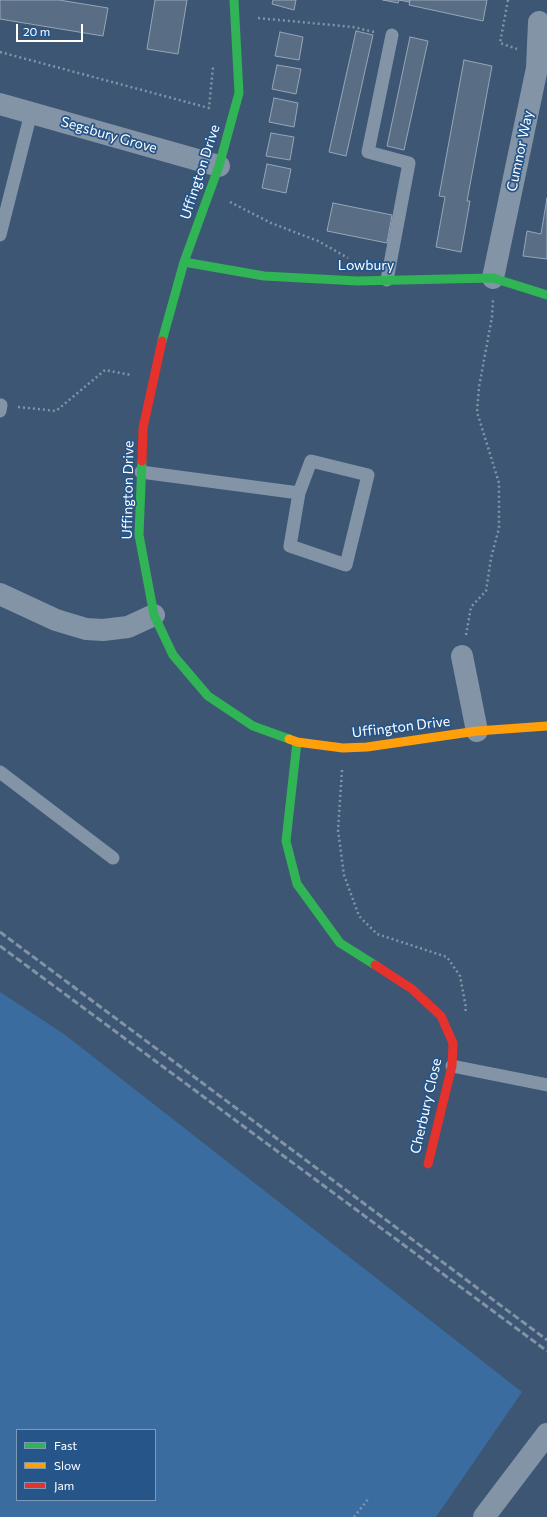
<!DOCTYPE html>
<html>
<head>
<meta charset="utf-8">
<style>
  body { margin:0 }
  #map { position:relative; width:547px; height:1517px; overflow:hidden; background:#3c5673; font-family:Commissioner,sans-serif }
  canvas { display:block }
  .legend { position:absolute; left:16px; top:1429px; width:140px; height:72px; box-sizing:border-box; background:#265589; border:1px solid #7d99b8; margin:0; padding:5px 7px; list-style:none; font-size:12px; color:#fff }
  .legend li { display:flex; align-items:center; gap:8px; height:20px }
  .legend b { width:20px; border:1px solid #7d99b8 }
  .scale { position:absolute; left:16px; top:24px; width:67px; height:18px; box-sizing:border-box; border:2px solid #fff; border-top:0; padding-left:5px; font-size:12px; line-height:14px; white-space:nowrap; color:#fff; -webkit-text-stroke:3px #265589; paint-order:stroke }
</style>
</head>
<body>
<div id="map">
<canvas width="547" height="1517"></canvas>
<ul class="legend">
<li><b style="height:5px;background:#30b455"></b>Fast</li>
<li><b style="height:5px;background:#ff9f0a"></b>Slow</li>
<li><b style="height:5px;background:#e5322d"></b>Jam</li>
</ul>
<div class="scale">20 m</div>
</div>
<script>
const g = document.querySelector('canvas').getContext('2d');
g.lineJoin = 'round';
function paint(path, color) { g.fillStyle = color; g.fill(path, 'evenodd'); }
const poly = rows => new Path2D(rows.map(r => 'M' + r).join(''));
function strokePath(path, color, width, dash) { g.strokeStyle = color; g.lineWidth = width; g.lineCap = dash ? 'butt' : 'round'; g.setLineDash(dash || []); g.stroke(path); }
function drawText(font, color, halo, rows, align = 'center') {
  g.font = font + ' Commissioner,sans-serif'; g.lineWidth = 3.5; g.setLineDash([]); g.textBaseline = 'middle'; g.strokeStyle = halo; g.fillStyle = color; for (const [text, x, y, turn = 0] of rows) {
    g.save(); g.translate(x, y); g.rotate((+turn || 0) * Math.PI / 180); g.textAlign = isNaN(turn) ? turn : align; if (halo) g.strokeText(text, 0, 0); g.fillText(text, 0, 0); g.restore();
  }
}
const green = poly([
  [0,992,64,1034,522,1392,436,1517,0,1517],
  [17,1430,155,1430,155,1500,17,1500]
]);
const building = poly([
  [0,0,59,0,108,8,103,36,0,19,0,0],
  [155,0,187,0,178,54,147,49,155,0],
  [273,0,296,0,294,10,272,4,273,0],
  [383,0,410,0,409,2,399,0,398,3,383,0],
  [410,0,487,0,483,21,409,5,410,0],
  [356,31,373,35,346,156,329,152,356,31],
  [280,32,303,37,299,60,275,56,280,32],
  [410,37,428,41,404,150,387,146,410,37],
  [464,60,492,66,467,201,470,201,461,252,436,247,445,197,439,196,464,60],
  [277,65,301,69,296,94,272,89,277,65],
  [274,98,298,103,294,127,269,122,274,98],
  [271,133,294,137,290,160,266,156,271,133],
  [267,164,291,169,286,193,262,188,267,164],
  [547,198,547,259,523,256,527,231,541,234,547,198],
  [333,203,392,215,387,243,327,231,333,203]
]);
const path = poly([
  [508,0,500,43,517,49],
  [258,18,353,27,374,32],
  [0,52,209,108,213,67],
  [230,202,271,223,318,241,348,258],
  [18,407,56,411,105,370,131,375],
  [466,635,471,607,486,591,491,558,499,528,499,483,477,412,479,387,492,317,493,300],
  [342,770,338,830,344,875,359,916,377,934,447,957,460,976,466,1008,465,1013],
  [354,1517,369,1498]
]);
const lane = poly([
  [0,235,31,113],
  [387,280,409,163,368,152,392,35],
  [0,411,1,405],
  [141,472,299,493,311,461,368,475,346,565,290,546,299,493],
  [0,772,113,858],
  [452,1066,547,1085]
]);
const street = poly([
  [0,104,219,166],
  [493,278,537,68,539,22],
  [0,594,56,620,86,629,103,630,128,627,154,615],
  [462,656,477,731],
  [484,1517,547,1434]
]);
const fast = poly([
  [184,262,264,276,357,281,493,278,547,295],
  [162,341,184,262,219,166,239,93,234,0],
  [142,461,139,535,154,615,173,655,208,696,253,726,289,739],
  [297,742,286,841,297,884,340,943,375,965]
]);
const slow = poly([
  [289,739,297,742,343,748,367,747,477,731,547,726]
]);
const jam = poly([
  [142,461,143,428,162,341],
  [375,965,412,989,441,1016,453,1043,452,1066,428,1164]
]);
const rail = poly([
  [0,932,547,1340],
  [0,946,547,1351]
]);
const streetNames = [
  ["Segsbury Grove",109,135,16],
  ["Cumnor Way",520,151,-78],
  ["Uffington Drive",200,172,-72],
  ["Lowbury",366,265],
  ["Uffington Drive",128,490,-89],
  ["Uffington Drive",401,727,-7],
  ["Cherbury Close",426,1106,-77]
];
paint(green, '#3a6c9f');
paint(building, '#596e85');
strokePath(building, '#97a6b6', 1);
strokePath(path, '#8394a7', 2.5, [2, 3]);
strokePath(lane, '#8394a7', 13);
strokePath(street, '#8394a7', 22);
strokePath(fast, '#30b455', 9);
strokePath(slow, '#ff9f0a', 9);
strokePath(jam, '#e5322d', 9);
strokePath(rail, '#8393a6', 3, [7, 3]);
drawText('14px', '#fff', '#265589', streetNames);
</script>
</body>
</html>
